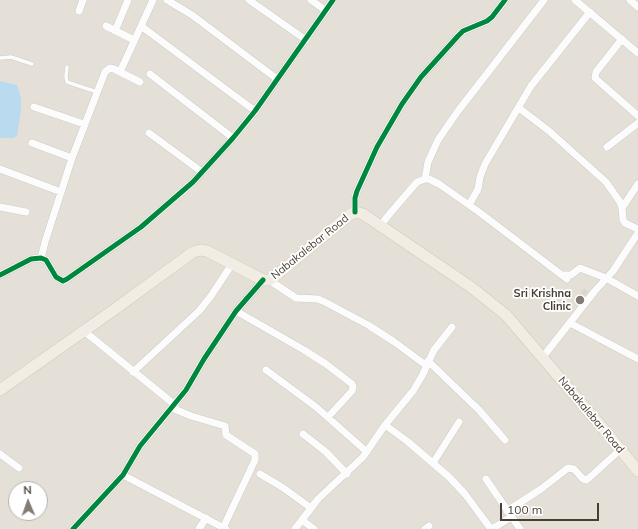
<!DOCTYPE html>
<html>
<head>
<meta charset="utf-8">
<style>
  body { margin:0 }
  #map { position:relative; width:638px; height:529px; overflow:hidden; background:#f0eeea; font-family:Mulish,sans-serif }
  canvas { display:block }
  .north { position:absolute; left:8px; top:481px; width:40px; height:40px; box-sizing:border-box; background:#fff; border:1px solid #b5b2af; border-radius:50%; rotate:358deg; font-size:11px; font-weight:700; line-height:16px; text-align:center; color:#473f36 }
  .north::after { content:''; display:block; margin:auto; width:14px; height:18px; background:#827c75; clip-path:polygon(50% 0,100% 100%,50% 72%,0 100%) }
  .scale { position:absolute; left:500px; top:503px; width:99px; height:18px; box-sizing:border-box; border:2px solid #473f36; border-top:0; padding-left:5px; font-size:12px; line-height:14px; white-space:nowrap; color:#473f36; -webkit-text-stroke:3px #fff; paint-order:stroke }
</style>
</head>
<body>
<div id="map">
<canvas width="638" height="529"></canvas>
<div class="north">N</div>
<div class="scale">100 m</div>
</div>
<script>
const g = document.querySelector('canvas').getContext('2d');
g.lineJoin = 'round';
function paint(path, color) { g.fillStyle = color; g.fill(path, 'evenodd'); }
const poly = rows => new Path2D(rows.map(r => 'M' + r).join(''));
function strokePath(path, color, width, dash) { g.strokeStyle = color; g.lineWidth = width; g.lineCap = dash ? 'butt' : 'round'; g.setLineDash(dash || []); g.stroke(path); }
function drawText(font, color, halo, rows, align = 'center') {
  g.font = font + ' Mulish,sans-serif'; g.lineWidth = 3.5; g.setLineDash([]); g.textBaseline = 'middle'; g.strokeStyle = halo; g.fillStyle = color; for (const [text, x, y, turn = 0] of rows) {
    g.save(); g.translate(x, y); g.rotate((+turn || 0) * Math.PI / 180); g.textAlign = isNaN(turn) ? turn : align; if (halo) g.strokeText(text, 0, 0); g.fillText(text, 0, 0); g.restore();
  }
}
const residential = poly([
  [0,0,638,0,638,529,0,529],
  [16,489,40,489,40,513,16,513]
]);
const water = poly([
  [0,81,17,85,21,98,21,110,17,136,13,138,0,138]
]);
const building = poly([
  [584,288,588,292,577,306,573,303]
]);
const service = poly([
  [0,58,11,57,32,64],
  [67,67,66,77,67,82,97,92]
]);
const minor = poly([
  [167,0,192,15,277,79],
  [249,0,306,40],
  [311,0,326,11],
  [575,0,638,53],
  [630,0,638,7],
  [79,11,83,0],
  [106,26,134,40],
  [141,26,255,111],
  [115,31,128,0],
  [622,39,596,72,595,78,638,116],
  [120,72,153,0],
  [150,74,233,138],
  [34,107,84,124],
  [519,108,549,131,606,182,620,202,622,208,623,220,625,223,638,229],
  [149,133,202,172],
  [32,143,72,158],
  [607,147,638,123],
  [0,169,61,192],
  [425,179,428,162,438,140,458,111,544,0],
  [469,205,478,189,480,177,485,164,531,86,590,12],
  [0,207,26,212],
  [622,208,638,184],
  [355,212,355,198,357,191,377,147,402,104,421,77,458,36,463,31,487,21,492,17,505,0],
  [380,226,392,211,417,182,425,179,429,179,439,184,479,212,567,279],
  [41,258,45,242,72,158,105,72,110,68,114,69,140,82],
  [0,275,31,259,41,258,46,260,56,277,63,281,67,279,141,227,193,182,233,138,255,111,333,0],
  [562,275,571,275,580,268,606,278,638,296],
  [269,280,296,298,318,299,325,302,368,325,393,341,427,366],
  [236,311,304,350,326,364,352,384,353,386,352,391,328,417],
  [570,323,638,359],
  [84,331,175,405],
  [542,358,594,292,613,271,638,233],
  [428,361,479,410,505,440],
  [266,370,316,407,367,452],
  [133,372,199,311,211,296,232,264],
  [172,408,191,416,225,426,226,435,255,454,255,460,223,528],
  [385,425,407,441,449,477,465,494,491,529],
  [303,434,326,452,347,474],
  [0,454,19,468],
  [433,463,459,422],
  [260,474,282,487,311,508],
  [123,475,226,529],
  [486,479,520,529],
  [507,511,541,489,568,468,574,469,583,479,586,480,589,478,621,449],
  [302,520,314,529],
  [73,529,123,475,140,446,186,390,204,359,236,311,263,280],
  [199,529,206,518],
  [295,529,318,499,363,457,385,425,413,391,422,376,434,350,452,327],
  [425,529,429,526],
  [492,529,511,517]
]);
const primary = poly([
  [0,390,115,309,193,252,201,250,207,251,263,280,269,280,274,277,349,215,355,212,363,214,471,287,506,315,607,433,638,471]
]);
const cycleway = poly([
  [355,212,355,198,357,191,377,147,402,104,421,77,458,36,463,31,487,21,492,17,505,0],
  [0,275,31,259,41,258,46,260,56,277,63,281,67,279,141,227,193,182,233,138,255,111,333,0],
  [73,529,123,475,140,446,186,390,204,359,236,311,263,280]
]);
const markers = [
  [580,300,5,"#827c75"]
];
const streetNames = [
  ["Nabakalebar Road",310,247,-39],
  ["Nabakalebar Road",591,415,50]
];
const poiNames = [
  ["Sri Krishna",571,294],
  ["Clinic",571,307]
];
paint(residential, '#e4e0d7');
paint(water, '#badbef');
paint(building, '#dad7d2');
strokePath(service, '#ceccc7', 4.5);
strokePath(minor, '#ceccc7', 8);
strokePath(primary, '#d2cab7', 12);
strokePath(service, '#fdfcfc', 3.5);
strokePath(minor, '#fdfcfc', 7);
strokePath(primary, '#f1ece4', 11);
strokePath(cycleway, '#00873e', 5);
for (const [x, y, r, color] of markers) { const dot = new Path2D(); dot.arc(x, y, r, 0, 2 * Math.PI); g.fillStyle = color; g.fill(dot); strokePath(dot, '#fff', 1.5); }
drawText('11px', '#473f36', '#fff', streetNames);
drawText('bold 11px', '#473f36', '#fff', poiNames, 'right');
</script>
</body>
</html>
